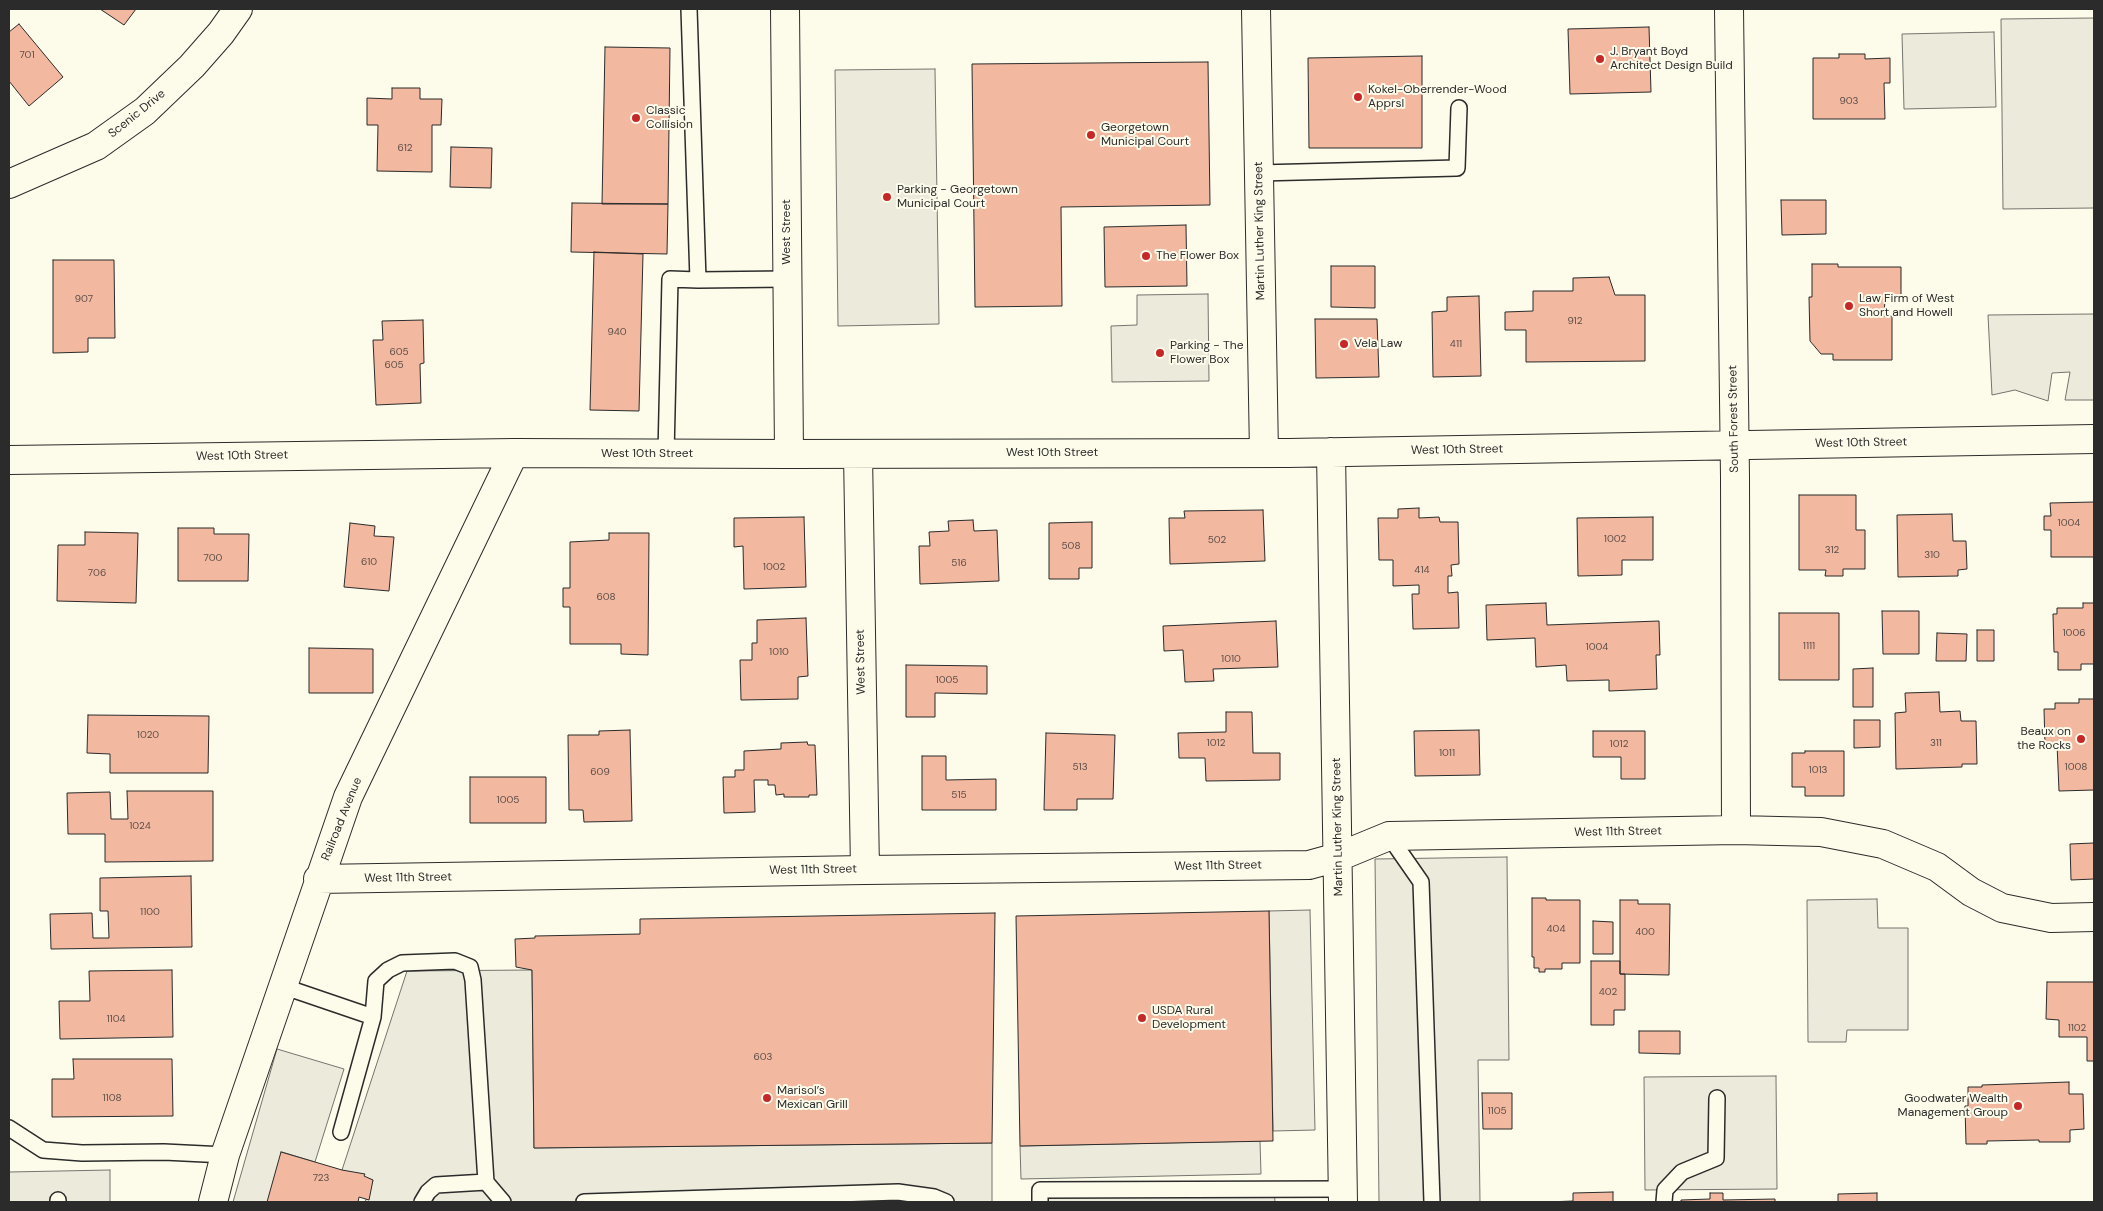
<!DOCTYPE html>
<html>
<head>
<meta charset="utf-8">
<style>
  body { margin:0 }
  #map { position:relative; width:2103px; height:1211px; overflow:hidden; background:#fdfbea; font-family:"DM Sans",sans-serif }
  canvas { display:block }
  .frame { position:absolute; inset:0; border:10px solid #2b2b2b; pointer-events:none }
</style>
</head>
<body>
<div id="map">
<canvas width="2103" height="1211"></canvas>
<div class="frame"></div>
</div>
<script>
const g = document.querySelector('canvas').getContext('2d');
g.lineJoin = 'round';
function paint(path, color) { g.fillStyle = color; g.fill(path, 'evenodd'); }
const poly = rows => new Path2D(rows.map(r => 'M' + r).join(''));
function strokePath(path, color, width, dash) { g.strokeStyle = color; g.lineWidth = width; g.lineCap = dash ? 'butt' : 'round'; g.setLineDash(dash || []); g.stroke(path); }
function drawText(font, color, halo, rows, align = 'center') {
  g.font = font + ' "DM Sans",sans-serif'; g.lineWidth = 4; g.setLineDash([]); g.textBaseline = 'middle'; g.strokeStyle = halo; g.fillStyle = color; for (const [text, x, y, turn = 0] of rows) {
    g.save(); g.translate(x, y); g.rotate((+turn || 0) * Math.PI / 180); g.textAlign = isNaN(turn) ? turn : align; if (halo) g.strokeText(text, 0, 0); g.fillText(text, 0, 0); g.restore();
  }
}
const parking = poly([
  [2094,18,2094,208,2003,209,2001,19,2094,18],
  [1994,32,1996,107,1904,109,1902,34,1994,32],
  [935,69,939,324,838,326,835,70,935,69],
  [1208,294,1209,381,1112,382,1111,326,1137,325,1137,295,1208,294],
  [2094,314,2094,400,2065,400,2070,372,2052,373,2048,401,2015,390,1992,395,1988,315,2094,314],
  [1507,857,1509,1060,1478,1060,1480,1202,1379,1202,1375,859,1507,857],
  [1877,899,1878,928,1908,928,1908,1030,1847,1030,1846,1042,1808,1042,1807,900,1877,899],
  [1310,910,1315,1130,1273,1131,1269,911,1310,910],
  [532,970,534,1148,992,1143,992,1202,365,1202,373,1180,342,1170,407,971,532,970],
  [277,1049,344,1069,315,1162,282,1152,268,1202,233,1202,277,1049],
  [1776,1076,1777,1189,1645,1190,1644,1077,1776,1076],
  [1260,1141,1261,1174,1021,1179,1020,1146,1260,1141],
  [110,1170,110,1202,9,1202,9,1172,110,1170],
  [1274,1189,1275,1202,1040,1202,1040,1190,1274,1189]
]);
const building = poly([
  [100,9,136,9,124,25,100,9],
  [19,24,63,77,29,106,9,81,9,32,19,24],
  [1649,27,1651,92,1570,94,1568,29,1649,27],
  [605,47,670,48,668,204,602,204,605,47],
  [1839,54,1865,54,1865,59,1890,58,1890,83,1884,83,1885,119,1813,119,1813,58,1839,58,1839,54],
  [1422,56,1422,148,1309,148,1308,58,1422,56],
  [1208,62,1210,205,1061,207,1062,306,975,307,972,64,1208,62],
  [392,88,420,88,420,99,442,99,441,125,432,125,432,172,377,171,378,125,367,125,367,98,392,99,392,88],
  [451,147,492,148,491,188,450,187,451,147],
  [1781,200,1826,200,1826,234,1782,235,1781,200],
  [572,203,668,204,667,254,571,252,572,203],
  [1186,225,1187,286,1105,287,1104,227,1186,225],
  [594,252,643,254,639,411,590,410,594,252],
  [53,260,114,260,115,338,88,338,88,352,53,353,53,260],
  [1812,264,1838,264,1838,267,1901,267,1901,299,1885,299,1884,316,1892,316,1892,360,1833,360,1833,354,1821,354,1810,341,1809,297,1812,297,1812,264],
  [1331,266,1375,266,1375,308,1331,307,1331,266],
  [1609,277,1615,295,1645,295,1645,361,1526,362,1526,330,1505,330,1505,312,1533,311,1533,291,1573,291,1573,278,1609,277],
  [1479,296,1481,376,1433,377,1432,312,1447,311,1447,297,1479,296],
  [1315,319,1377,319,1379,377,1316,378,1315,319],
  [423,320,424,363,420,364,421,403,376,405,373,340,383,340,382,321,423,320],
  [1799,495,1856,495,1856,530,1865,530,1865,569,1843,569,1843,576,1825,576,1826,570,1799,570,1799,495],
  [2094,502,2094,557,2051,557,2051,530,2044,530,2044,516,2051,516,2050,503,2094,502],
  [1419,508,1419,518,1439,517,1440,522,1458,522,1459,564,1451,565,1452,576,1448,576,1448,593,1458,592,1459,628,1413,629,1412,594,1419,594,1419,585,1393,586,1393,560,1379,560,1378,518,1398,518,1398,509,1419,508],
  [1263,510,1265,561,1170,564,1169,518,1185,518,1184,511,1263,510],
  [1952,514,1953,541,1966,541,1967,569,1958,570,1958,576,1898,577,1897,515,1952,514],
  [804,517,806,587,744,589,743,546,734,547,734,518,804,517],
  [1653,517,1653,560,1622,560,1622,575,1578,576,1577,518,1653,517],
  [973,520,974,531,997,530,999,581,920,584,919,546,930,546,929,532,949,531,948,521,973,520],
  [1092,522,1092,568,1079,568,1079,579,1049,579,1049,523,1092,522],
  [350,523,375,526,374,536,394,537,389,591,344,587,350,523],
  [178,528,214,528,214,534,249,534,248,581,178,581,178,528],
  [85,532,138,533,136,603,57,601,58,545,85,545,85,532],
  [609,533,649,533,648,655,621,654,621,644,570,644,570,607,563,607,563,588,570,588,570,542,609,540,609,533],
  [1546,603,1547,625,1659,621,1660,655,1656,655,1657,689,1609,691,1609,680,1567,681,1566,665,1536,667,1535,638,1487,640,1486,605,1546,603],
  [2083,603,2094,603,2094,664,2081,664,2081,670,2058,670,2058,652,2054,652,2053,614,2057,614,2057,608,2083,608,2083,603],
  [1882,611,1919,611,1919,654,1883,654,1882,611],
  [1779,613,1839,613,1839,680,1779,680,1779,613],
  [806,618,808,676,798,677,798,699,741,700,740,660,752,660,752,643,757,643,757,620,806,618],
  [1276,621,1278,667,1213,669,1214,681,1185,682,1183,650,1164,651,1163,626,1276,621],
  [1977,630,1994,630,1994,661,1977,661,1977,630],
  [1937,633,1967,634,1966,661,1936,661,1937,633],
  [309,648,373,649,373,693,309,693,309,648],
  [906,665,987,666,987,694,935,693,935,717,906,717,906,665],
  [1873,668,1873,707,1853,707,1853,669,1873,668],
  [1939,692,1940,712,1960,711,1961,721,1976,721,1977,764,1962,764,1962,767,1896,769,1895,713,1906,712,1905,693,1939,692],
  [2079,699,2094,699,2094,790,2059,791,2057,744,2045,745,2044,709,2055,709,2055,703,2079,703,2079,699],
  [1226,712,1252,712,1253,753,1280,753,1280,780,1206,781,1205,758,1179,758,1178,733,1226,732,1226,712],
  [88,715,209,716,208,773,110,773,110,754,87,753,88,715],
  [1854,720,1880,720,1880,747,1854,748,1854,720],
  [630,730,632,821,584,822,583,810,569,810,568,735,599,735,599,731,630,730],
  [1479,730,1480,775,1415,776,1414,731,1479,730],
  [1593,731,1645,731,1645,779,1621,779,1621,757,1593,757,1593,731],
  [1046,733,1115,735,1113,799,1077,799,1077,810,1044,810,1046,733],
  [807,742,808,745,815,745,817,795,809,795,809,797,784,797,784,794,776,795,775,785,768,785,768,780,754,780,755,812,724,813,723,777,735,777,735,770,744,770,744,751,781,749,781,743,807,742],
  [1805,751,1844,751,1844,796,1805,796,1805,787,1792,787,1792,753,1805,753,1805,751],
  [922,756,946,756,946,780,996,779,996,810,922,810,922,756],
  [470,777,546,777,546,823,470,823,470,777],
  [127,791,213,791,213,861,105,862,105,834,68,834,67,793,110,792,111,819,128,819,127,791],
  [2094,843,2094,879,2071,880,2070,844,2094,843],
  [191,876,192,947,51,949,50,914,92,913,93,938,109,938,108,911,100,911,100,878,191,876],
  [1532,898,1546,898,1546,900,1580,900,1580,963,1562,963,1562,969,1545,969,1545,972,1539,972,1539,968,1534,968,1534,957,1532,957,1532,898],
  [1620,900,1638,900,1638,904,1670,904,1669,975,1620,974,1620,900],
  [1269,911,1273,1141,1020,1146,1016,916,1269,911],
  [995,913,992,1143,534,1148,532,970,516,967,515,939,535,938,535,936,640,934,640,919,995,913],
  [1593,921,1613,922,1613,954,1593,954,1593,921],
  [1591,961,1620,961,1620,974,1625,974,1625,1010,1614,1010,1614,1025,1591,1025,1591,961],
  [172,970,173,1037,60,1039,59,1001,90,1001,89,971,172,970],
  [2047,982,2094,982,2094,1061,2087,1061,2087,1037,2059,1037,2059,1020,2046,1019,2047,982],
  [1639,1031,1680,1031,1680,1054,1639,1053,1639,1031],
  [73,1059,172,1059,173,1116,52,1117,52,1079,74,1079,73,1059],
  [2069,1082,2069,1094,2083,1094,2084,1129,2070,1130,2070,1142,2039,1142,2039,1140,1987,1141,1987,1144,1966,1144,1965,1106,1968,1106,1968,1087,1982,1087,1982,1085,2069,1082],
  [1482,1093,1512,1093,1512,1129,1483,1129,1482,1093],
  [281,1152,342,1170,365,1174,364,1176,373,1180,369,1200,359,1197,358,1202,267,1202,281,1152],
  [1613,1192,1613,1202,1546,1202,1573,1201,1573,1193,1613,1192],
  [1710,1193,1723,1193,1723,1200,1775,1199,1775,1202,1681,1202,1681,1200,1710,1199,1710,1193],
  [1877,1193,1877,1202,1838,1202,1838,1194,1877,1193]
]);
const service = poly([
  [1259,173,1457,168,1459,108],
  [698,280,787,279],
  [666,454,670,279,698,280,689,9],
  [1389,836,1421,882,1432,1202],
  [282,986,373,1017,376,981,388,970,402,963,455,961,470,967,473,980,486,1182,503,1202],
  [9,1128,43,1150,82,1153,164,1152,225,1155],
  [341,1132,373,1017],
  [58,1200,58,1202],
  [422,1202,428,1192,436,1185,486,1182],
  [584,1202,898,1192,934,1197,946,1202],
  [1040,1202,1040,1190,1343,1189],
  [1664,1202,1665,1190,1682,1172,1716,1158,1717,1098]
]);
const minor = poly([
  [785,9,789,454],
  [1256,9,1264,453],
  [1729,9,1735,477,1736,830],
  [1331,452,1343,1202],
  [858,454,865,870],
  [9,460,514,453,789,454,1288,453,2094,439],
  [318,879,865,870,1309,865,1338,857,1389,836,1736,830,1821,832,1883,844,1937,867,1971,892,2002,908,2051,918,2094,917],
  [213,1202,225,1155,348,797,514,453]
]);
const tertiary = poly([
  [9,184,96,146,145,111,192,66,221,33,238,9]
]);
const markers = [
  [1600,59,5,"#c62828"],
  [1358,97,5,"#c62828"],
  [636,118,5,"#c62828"],
  [1091,135,5,"#c62828"],
  [887,197,5,"#c62828"],
  [1146,256,5,"#c62828"],
  [1849,306,5,"#c62828"],
  [1344,344,5,"#c62828"],
  [1160,353,5,"#c62828"],
  [2081,739,5,"#c62828"],
  [1142,1018,5,"#c62828"],
  [767,1098,5,"#c62828"],
  [2018,1106,5,"#c62828"]
];
const numberNames = [
  ["701",27,55],
  ["903",1849,101],
  ["612",405,148],
  ["907",84,299],
  ["912",1575,321],
  ["940",617,332],
  ["411",1456,344],
  ["605",399,352],
  ["605",394,365],
  ["1004",2069,523],
  ["1002",1615,539],
  ["502",1217,540],
  ["508",1071,546],
  ["312",1832,550],
  ["310",1932,555],
  ["700",213,558],
  ["610",369,562],
  ["516",959,563],
  ["1002",774,567],
  ["414",1422,570],
  ["706",97,573],
  ["608",606,597],
  ["1006",2074,633],
  ["1111",1809,646],
  ["1004",1597,647],
  ["1010",779,652],
  ["1010",1231,659],
  ["1005",947,680],
  ["1020",148,735],
  ["1012",1216,743],
  ["311",1936,743],
  ["1012",1619,744],
  ["1011",1447,753],
  ["513",1080,767],
  ["1008",2076,767],
  ["1013",1818,770],
  ["609",600,772],
  ["515",959,795],
  ["1005",508,800],
  ["1024",140,826],
  ["1100",150,912],
  ["404",1556,929],
  ["400",1645,932],
  ["402",1608,992],
  ["1104",116,1019],
  ["1102",2077,1028],
  ["603",763,1057],
  ["1108",112,1098],
  ["1105",1497,1111],
  ["723",321,1178]
];
const poiNames = [
  ["J. Bryant Boyd",1610,52],
  ["Architect Design Build",1610,66],
  ["Kokel-Oberrender-Wood",1368,90],
  ["Apprsl",1368,104],
  ["Classic",646,111],
  ["Collision",646,125],
  ["Georgetown",1101,128],
  ["Municipal Court",1101,142],
  ["Parking - Georgetown",897,190],
  ["Municipal Court",897,204],
  ["The Flower Box",1156,256],
  ["Law Firm of West",1859,299],
  ["Short and Howell",1859,313],
  ["Vela Law",1354,344],
  ["Parking - The",1170,346],
  ["Flower Box",1170,360],
  ["Beaux on",2071,732,"right"],
  ["the Rocks",2071,746,"right"],
  ["USDA Rural",1152,1011],
  ["Development",1152,1025],
  ["Marisol’s",777,1091],
  ["Mexican Grill",777,1105],
  ["Goodwater Wealth",2008,1099,"right"],
  ["Management Group",2008,1113,"right"]
];
const streetNames = [
  ["Scenic Drive",137,114,-39],
  ["Martin Luther King Street",1260,231,-91],
  ["West Street",787,232,-90],
  ["South Forest Street",1734,419,-91],
  ["West 10th Street",1861,443,-1],
  ["West 10th Street",1457,450,-1],
  ["West 10th Street",1052,453],
  ["West 10th Street",647,454],
  ["West 10th Street",242,456,-1],
  ["West Street",861,662,-91],
  ["Railroad Avenue",342,819,-68],
  ["Martin Luther King Street",1338,827,-91],
  ["West 11th Street",1618,832,-1],
  ["West 11th Street",1218,866,-1],
  ["West 11th Street",813,870,-1],
  ["West 11th Street",408,878,-1]
];
paint(parking, '#eceadb');
strokePath(parking, '#74746e', 1);
paint(building, '#f2b8a0');
strokePath(building, '#2b2b2b', 1);
strokePath(service, '#2b2b2b', 18);
strokePath(minor, '#2b2b2b', 30);
strokePath(tertiary, '#2b2b2b', 30);
strokePath(service, '#fdfbea', 15);
strokePath(minor, '#fdfbea', 28);
strokePath(tertiary, '#fdfbea', 28);
for (const [x, y, r, color] of markers) { const dot = new Path2D(); dot.arc(x, y, r, 0, 2 * Math.PI); g.fillStyle = color; g.fill(dot); strokePath(dot, '#fdfbea', 2); }
drawText('10px', '#5d4e48', null, numberNames);
drawText('12px', '#2b2b2b', '#fdfbea', poiNames, 'left');
drawText('12px', '#2b2b2b', '#fdfbea', streetNames);
</script>
</body>
</html>
